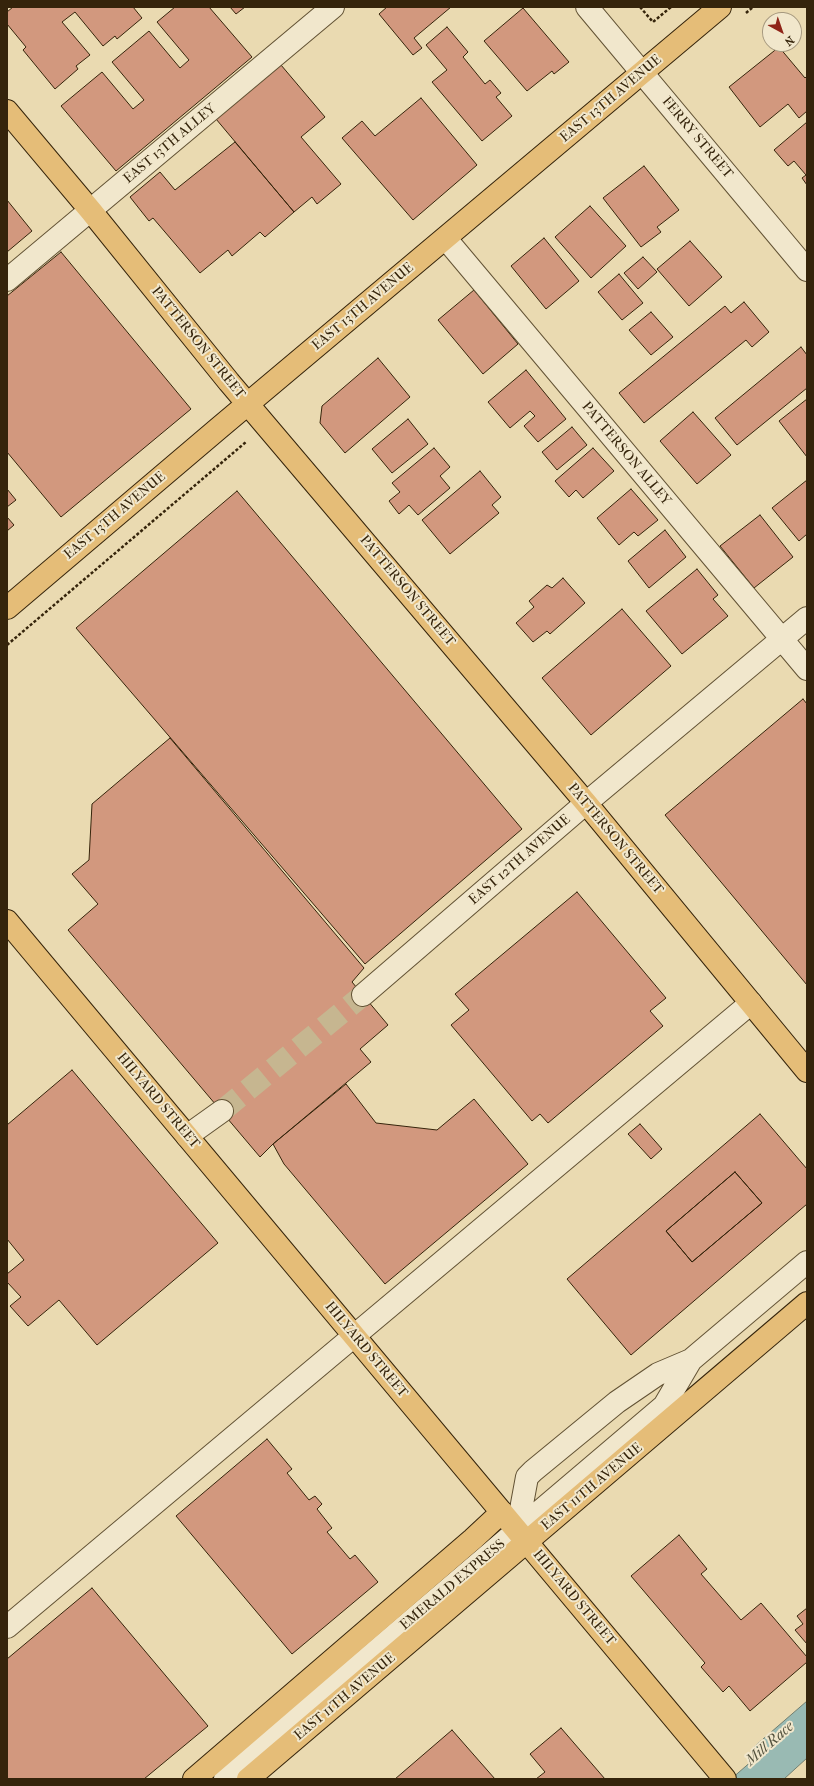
<!DOCTYPE html>
<html>
<head>
<meta charset="utf-8">
<style>
  body { margin:0 }
  #map { position:relative; width:814px; height:1786px; overflow:hidden; background:#eadab1; font-family:"IM FELL French Canon",serif }
  canvas { display:block }
  .frame { position:absolute; inset:0; border:8px solid #35240b; pointer-events:none }
  .north { position:absolute; left:762px; top:12px; width:40px; height:40px; box-sizing:border-box; background:#f1e7cc; border:1px solid #a6997f; border-radius:50%; rotate:140deg; font-size:11px; font-weight:700; line-height:16px; text-align:center; color:#35240b }
  .north::after { content:''; display:block; margin:auto; width:14px; height:18px; background:#8f2418; clip-path:polygon(50% 0,100% 100%,50% 72%,0 100%) }
</style>
</head>
<body>
<div id="map">
<canvas width="814" height="1786"></canvas>
<div class="frame"></div>
<div class="north">N</div>
</div>
<script>
const g = document.querySelector('canvas').getContext('2d');
g.lineJoin = 'round';
function paint(path, color) { g.fillStyle = color; g.fill(path, 'evenodd'); }
const poly = rows => new Path2D(rows.map(r => 'M' + r).join(''));
function strokePath(path, color, width, dash) { g.strokeStyle = color; g.lineWidth = width; g.lineCap = dash ? 'butt' : 'round'; g.setLineDash(dash || []); g.stroke(path); }
function drawText(font, color, halo, rows, align = 'center') {
  g.font = font + ' "IM FELL French Canon",serif'; g.lineWidth = 4; g.setLineDash([]); g.textBaseline = 'middle'; g.strokeStyle = halo; g.fillStyle = color; for (const [text, x, y, turn = 0] of rows) {
    g.save(); g.translate(x, y); g.rotate((+turn || 0) * Math.PI / 180); g.textAlign = isNaN(turn) ? turn : align; if (halo) g.strokeText(text, 0, 0); g.fillText(text, 0, 0); g.restore();
  }
}
const water = poly([
  [807,1701,807,1758,784,1779,731,1779,753,1760,755,1746,807,1701]
]);
const building = poly([
  [13,7,133,7,142,18,117,39,115,36,103,46,75,12,62,22,90,55,76,66,78,69,55,89,23,50,26,47,7,24,7,12,13,7],
  [175,7,209,7,252,57,116,171,61,106,102,72,133,109,144,100,112,62,149,31,180,68,189,60,157,22,175,7],
  [230,7,245,7,236,14,230,7],
  [387,7,451,7,414,38,422,48,413,55,379,14,387,7],
  [523,8,569,62,554,74,552,71,527,91,484,41,523,8],
  [447,27,468,52,463,57,485,84,490,80,501,93,496,97,512,116,482,141,432,82,447,70,426,45,447,27],
  [779,47,805,78,807,76,807,111,799,118,788,104,760,127,729,87,779,47],
  [281,65,325,117,301,137,341,184,317,204,312,197,294,212,216,119,281,65],
  [421,98,477,165,413,220,342,138,362,121,375,136,421,98],
  [807,122,807,185,802,178,806,175,794,161,788,166,774,150,807,122],
  [235,142,294,212,265,237,260,232,232,256,228,250,200,273,153,218,149,221,130,197,160,172,175,190,235,142],
  [644,166,679,210,657,227,661,232,641,247,603,198,644,166],
  [7,200,32,231,7,252,7,200],
  [590,206,626,246,591,278,555,237,590,206],
  [544,238,579,281,546,309,511,266,544,238],
  [690,241,722,277,689,306,657,269,690,241],
  [61,252,191,409,61,517,7,452,7,296,61,252],
  [643,257,657,272,638,289,624,273,643,257],
  [619,274,643,303,622,320,598,292,619,274],
  [474,290,518,344,483,374,438,320,474,290],
  [744,302,769,332,752,347,746,340,644,423,619,393,725,306,731,313,744,302],
  [651,312,673,337,651,355,629,330,651,312],
  [801,347,807,355,807,388,737,445,715,418,801,347],
  [378,358,410,397,345,453,320,423,322,406,378,358],
  [526,370,566,419,538,442,524,426,535,416,530,411,510,428,488,402,526,370],
  [807,399,807,457,779,421,807,399],
  [693,412,731,455,697,484,660,441,693,412],
  [408,419,428,444,392,473,372,449,408,419],
  [572,427,587,445,557,470,542,452,572,427],
  [434,448,450,467,440,476,450,488,418,515,409,505,399,514,389,501,400,492,392,483,434,448],
  [593,448,614,471,583,498,576,490,569,497,555,481,593,448],
  [480,471,501,497,492,505,499,513,450,554,422,520,480,471],
  [807,480,807,534,799,541,772,508,807,480],
  [7,489,16,500,7,507,7,489],
  [631,489,658,520,638,536,634,532,619,545,597,518,631,489],
  [237,491,522,829,365,964,76,628,237,491],
  [760,515,793,557,754,588,720,546,760,515],
  [7,517,14,525,7,531,7,517],
  [665,530,686,557,649,588,628,561,665,530],
  [697,569,718,595,713,599,728,616,682,654,646,611,697,569],
  [563,578,585,603,550,634,547,631,533,642,516,623,534,607,529,601,547,585,552,588,563,578],
  [622,609,671,666,591,735,542,678,622,609],
  [803,699,807,704,807,985,665,815,803,699],
  [170,738,364,968,352,982,388,1025,360,1049,371,1062,273,1144,260,1157,68,930,98,904,72,874,89,860,92,804,170,738],
  [577,892,666,998,650,1011,663,1026,548,1123,540,1114,532,1121,451,1025,469,1010,455,994,577,892],
  [72,1070,218,1243,97,1345,59,1300,28,1326,10,1306,21,1297,7,1282,7,1274,24,1260,7,1239,7,1125,72,1070],
  [346,1084,376,1123,437,1130,474,1099,528,1164,385,1284,284,1164,273,1144,346,1084],
  [760,1114,807,1169,807,1204,631,1355,567,1279,760,1114],
  [735,1172,762,1203,692,1262,666,1231,735,1172],
  [640,1124,662,1149,651,1159,628,1134,640,1124],
  [735,1172,762,1203,692,1262,666,1231,735,1172],
  [267,1439,292,1469,287,1473,309,1500,315,1496,322,1504,317,1509,332,1528,327,1532,350,1559,355,1555,378,1582,292,1654,176,1516,267,1439],
  [679,1535,707,1569,701,1574,741,1620,761,1603,807,1657,807,1662,750,1711,729,1686,723,1692,701,1667,705,1663,631,1576,679,1535],
  [92,1588,208,1726,144,1779,7,1779,7,1659,92,1588],
  [807,1608,807,1644,795,1630,803,1624,797,1616,807,1608],
  [561,1728,605,1779,536,1779,545,1772,530,1754,561,1728],
  [452,1730,495,1779,395,1779,452,1730]
]);
const minorTunnel = poly([
  [222,1111,363,995]
]);
const path = poly([
  [640,7,653,22,671,7],
  [746,13,753,7],
  [7,645,246,442]
]);
const minor = poly([
  [587,7,807,270],
  [446,239,807,669],
  [7,280,333,7],
  [363,995,586,803,807,618],
  [187,1136,222,1111],
  [517,1531,527,1477,533,1471,617,1402,658,1374,691,1360,807,1262],
  [7,1627,751,1003],
  [225,1779,664,1406,691,1360]
]);
const major = poly([
  [7,111,91,211,229,382,586,803,807,1071],
  [7,608,219,428,720,7],
  [7,921,725,1779],
  [194,1779,473,1539,502,1512],
  [248,1779,807,1303]
]);
const streetNames = [
  ["EAST 13TH AVENUE",611,99,-40],
  ["FERRY STREET",697,138,50],
  ["EAST 13TH ALLEY",170,144,-40],
  ["EAST 13TH AVENUE",363,307,-40],
  ["PATTERSON STREET",198,343,51],
  ["PATTERSON ALLEY",626,454,50],
  ["EAST 13TH AVENUE",115,516,-40],
  ["PATTERSON STREET",407,591,50],
  ["PATTERSON STREET",615,839,50],
  ["EAST 12TH AVENUE",520,860,-41],
  ["HILYARD STREET",158,1101,50],
  ["HILYARD STREET",366,1350,50],
  ["EAST 11TH AVENUE",592,1487,-40],
  ["EMERALD EXPRESS",453,1585,-40],
  ["HILYARD STREET",574,1598,50],
  ["EAST 11TH AVENUE",345,1697,-40]
];
const waterNames = [
  ["Mill Race",770,1744,-41]
];
paint(water, '#99bab3');
strokePath(water, '#717e70', 1);
paint(building, '#d2987e');
strokePath(building, '#35240b', 1);
strokePath(minorTunnel, '#c6b690', 22, [22, 11]);
strokePath(minor, '#625234', 24);
strokePath(major, '#35240b', 24);
strokePath(path, '#35240b', 2.5, [3, 2]);
strokePath(minor, '#f1e7cc', 22);
strokePath(major, '#e5bd78', 22);
drawText('14px', '#35240b', '#f1e7cc', streetNames);
drawText('italic 15px', '#53513d', '#f1e7cc', waterNames);
</script>
</body>
</html>
